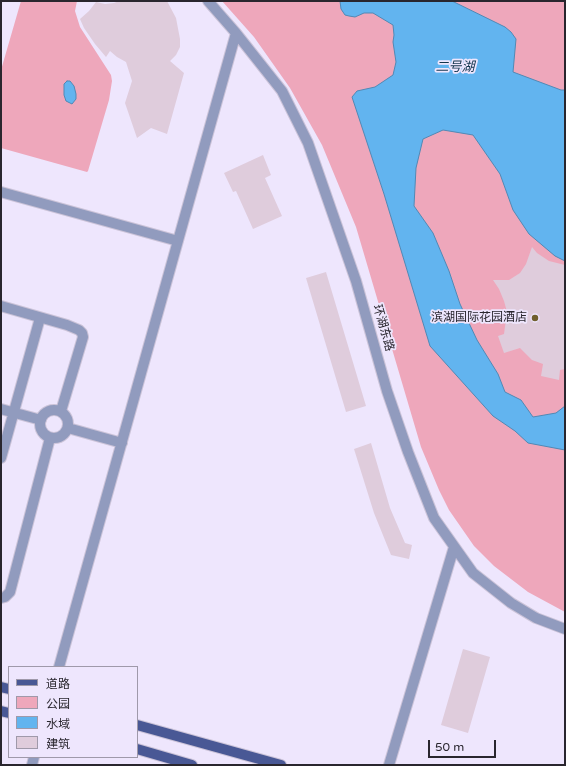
<!DOCTYPE html>
<html>
<head>
<meta charset="utf-8">
<style>
  body { margin:0 }
  #map { position:relative; width:566px; height:766px; overflow:hidden; background:#eee6fd; font-family:"Varela Round","Noto Sans SC",sans-serif }
  canvas { display:block }
  .frame { position:absolute; inset:0; border:2px solid #29262e; pointer-events:none }
  .legend { position:absolute; left:8px; top:666px; width:130px; height:92px; box-sizing:border-box; background:#eee6fd; border:1px solid #9f99aa; margin:0; padding:5px 7px; list-style:none; font-size:12px; color:#29262e }
  .legend li { display:flex; align-items:center; gap:8px; height:20px }
  .legend b { width:20px; border:1px solid #9f99aa }
  .scale { position:absolute; left:428px; top:740px; width:68px; height:18px; box-sizing:border-box; border:2px solid #29262e; border-top:0; padding-left:5px; font-size:12px; line-height:14px; white-space:nowrap; color:#29262e; -webkit-text-stroke:3px #eee6fd; paint-order:stroke }
</style>
</head>
<body>
<div id="map">
<canvas width="566" height="766"></canvas>
<div class="frame"></div>
<ul class="legend">
<li><b style="height:5px;background:#495895"></b>道路</li>
<li><b style="height:11px;background:#eea7bb"></b>公园</li>
<li><b style="height:11px;background:#62b4ef"></b>水域</li>
<li><b style="height:11px;background:#dfccdc"></b>建筑</li>
</ul>
<div class="scale">50 m</div>
</div>
<script>
const g = document.querySelector('canvas').getContext('2d');
g.lineJoin = 'round';
function paint(path, color) { g.fillStyle = color; g.fill(path, 'evenodd'); }
const poly = rows => new Path2D(rows.map(r => 'M' + r).join(''));
function strokePath(path, color, width, dash) { g.strokeStyle = color; g.lineWidth = width; g.lineCap = dash ? 'butt' : 'round'; g.setLineDash(dash || []); g.stroke(path); }
function drawText(font, color, halo, rows, align = 'center') {
  g.font = font + ' "Varela Round","Noto Sans SC",sans-serif'; g.lineWidth = 3.5; g.setLineDash([]); g.textBaseline = 'middle'; g.strokeStyle = halo; g.fillStyle = color; for (const [text, x, y, turn = 0] of rows) {
    g.save(); g.translate(x, y); g.rotate((+turn || 0) * Math.PI / 180); g.textAlign = isNaN(turn) ? turn : align; if (halo) g.strokeText(text, 0, 0); g.fillText(text, 0, 0); g.restore();
  }
}
const green = poly([
  [21,1,77,1,75,11,80,27,111,75,112,81,109,100,88,171,87,172,1,148,1,70],
  [222,1,565,1,565,612,528,592,494,566,474,546,449,510,439,490,421,447,356,227,322,145,290,88,254,37]
]);
const water = poly([
  [340,1,452,1,505,27,511,32,516,39,513,72,561,90,565,90,565,261,555,256,529,234,513,210,500,174,473,135,443,130,423,139,416,168,414,206,433,233,449,271,460,304,477,340,498,374,505,392,521,400,533,417,556,413,565,406,565,450,528,443,515,431,493,416,430,346,384,194,352,97,357,91,375,87,393,75,396,62,393,42,394,35,393,25,373,13,364,13,355,17,349,16,345,15,341,9,340,1],
  [67,81,70,81,74,86,76,94,76,99,72,104,66,101,64,95,64,84,67,81]
]);
const building = poly([
  [119,1,167,1,176,18,180,39,180,47,176,55,170,61,184,73,167,134,151,128,137,138,125,103,132,81,126,62,117,57,110,51,106,57,95,44,84,28,80,19,89,11,96,2,105,4,114,3],
  [263,155,271,175,265,178,282,216,253,229,236,191,233,192,224,173],
  [532,247,537,253,549,261,565,265,565,369,560,370,559,380,541,376,543,364,532,360,520,348,504,353,498,336,504,334,507,312,504,301,499,289,493,280,509,280,520,273,526,264],
  [326,272,366,406,346,412,306,278],
  [371,443,390,508,405,543,412,545,409,559,391,555,374,513,354,449],
  [463,649,490,657,468,733,441,725]
]);
const minor = poly([
  [208,1,236,33,282,91,308,143,356,281,387,391,408,452,434,518,473,573,511,603,536,618,565,629],
  [1,192,178,241],
  [1,306,67,325,79,330,82,333,83,337,61,411],
  [1,409,41,420],
  '40 424a14 14 0 1 1 28 0a14 14 0 1 1-28 0Z',
  [68,428,122,443],
  [1,458,40,318],
  [1,598,5,597,10,592,50,438],
  [59,667,236,33],
  [32,765,34,757],
  [389,765,454,547]
]);
const major = poly([
  [1,687,9,689],
  [1,711,9,713],
  [137,725,281,765],
  [137,749,192,765]
]);
const markers = [
  [535,318,4,"#705f2d"]
];
const poiNames = [
  ["滨湖国际花园酒店",527,318]
];
const streetNames = [
  ["环湖东路",383,328,74]
];
const waterNames = [
  ["二号湖",455,68]
];
paint(green, '#eea7bb');
paint(water, '#62b4ef');
strokePath(water, '#5189b5', 1);
paint(building, '#dfccdc');
strokePath(minor, '#cbc3d8', 12);
strokePath(major, '#cbc3d8', 12);
strokePath(minor, '#919bbe', 10);
strokePath(major, '#495895', 10);
for (const [x, y, r, color] of markers) { const dot = new Path2D(); dot.arc(x, y, r, 0, 2 * Math.PI); g.fillStyle = color; g.fill(dot); strokePath(dot, '#eee6fd', 1.5); }
drawText('12px', '#29262e', '#eee6fd', poiNames, 'right');
drawText('12px', '#29262e', '#eee6fd', streetNames);
drawText('italic 13px', '#12354d', '#eee6fd', waterNames);
</script>
</body>
</html>
